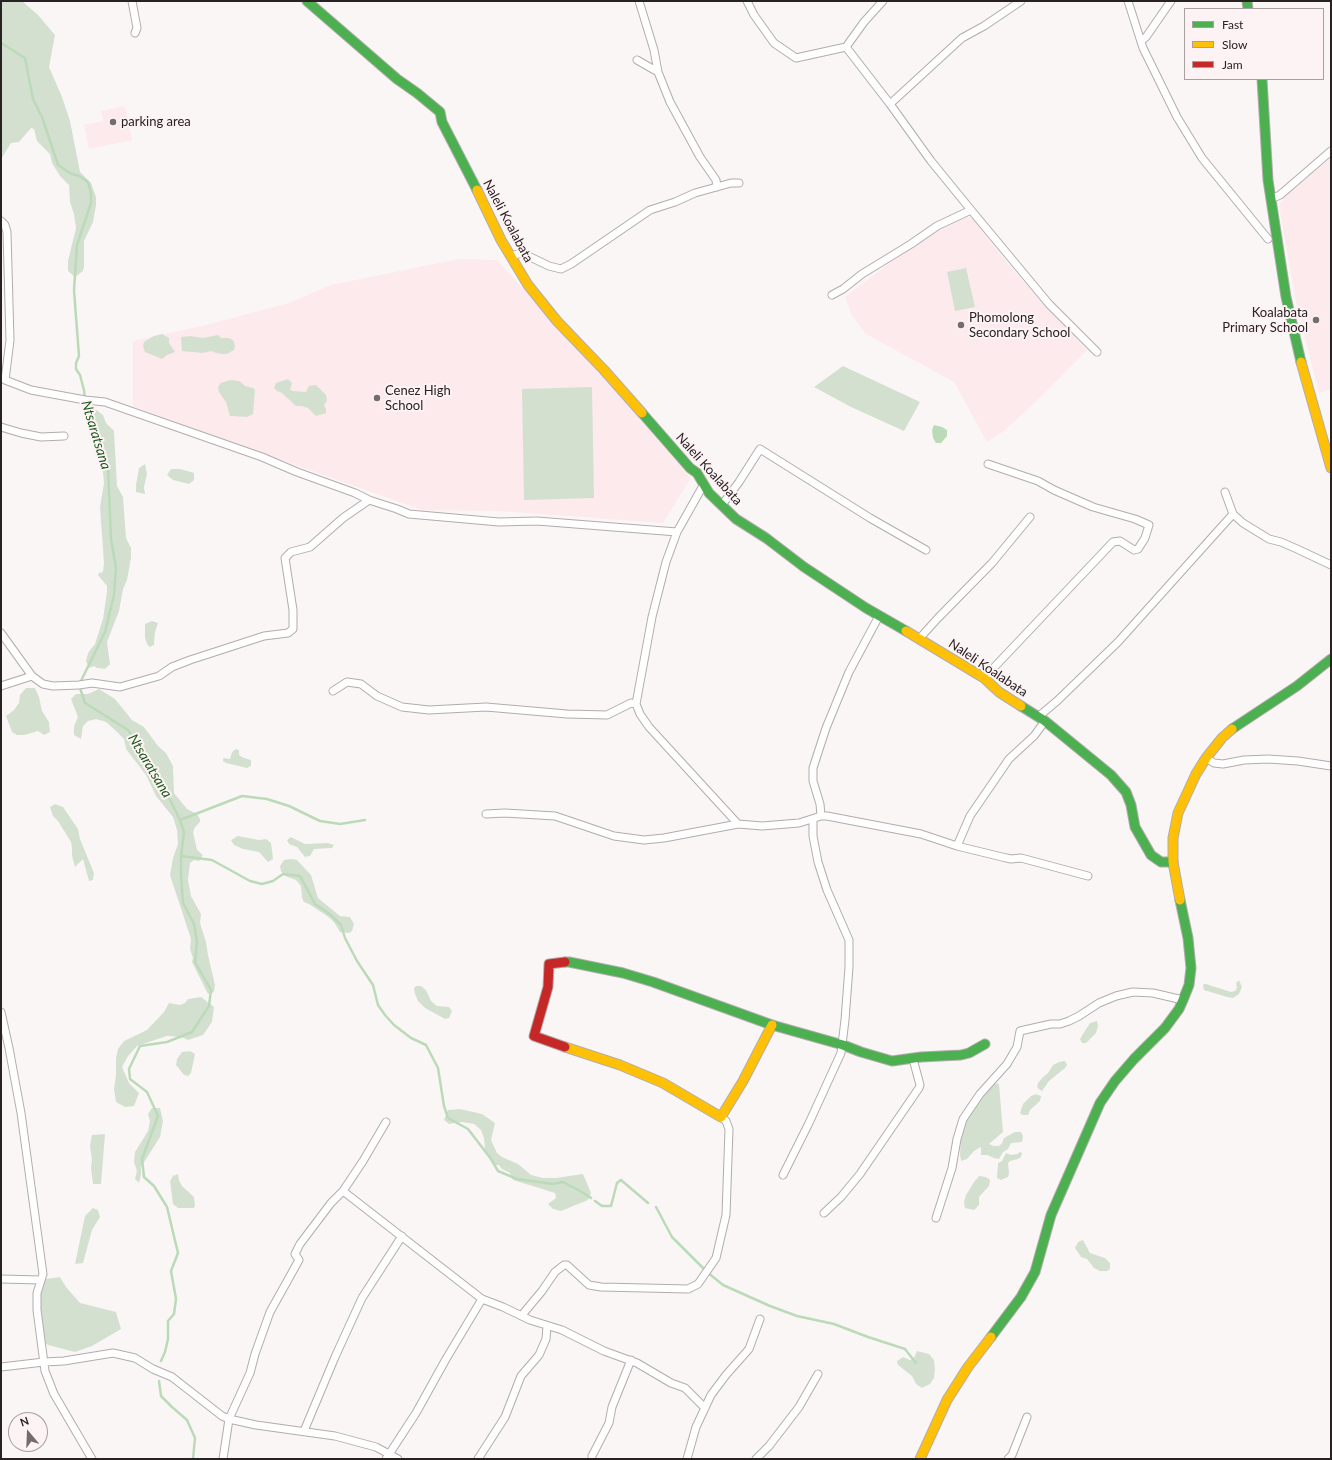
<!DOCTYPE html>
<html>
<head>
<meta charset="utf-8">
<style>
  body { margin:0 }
  #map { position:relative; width:1332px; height:1460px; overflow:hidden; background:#fbf6f6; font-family:Lato,sans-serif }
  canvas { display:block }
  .frame { position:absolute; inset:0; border:2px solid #282222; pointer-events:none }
  .legend { position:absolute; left:1184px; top:8px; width:140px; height:72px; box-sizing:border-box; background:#fef3f4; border:1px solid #a89fa0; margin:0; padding:5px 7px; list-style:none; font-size:12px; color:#282222 }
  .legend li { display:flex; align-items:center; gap:8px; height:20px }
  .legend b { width:20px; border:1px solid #a89fa0 }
  .north { position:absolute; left:8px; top:1412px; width:40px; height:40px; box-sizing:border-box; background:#fef3f4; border:1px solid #a89fa0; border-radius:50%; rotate:341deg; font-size:11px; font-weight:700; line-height:16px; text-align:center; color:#282222 }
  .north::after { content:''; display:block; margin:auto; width:14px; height:18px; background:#726c6c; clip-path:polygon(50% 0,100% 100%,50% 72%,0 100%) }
</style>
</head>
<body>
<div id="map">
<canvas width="1332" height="1460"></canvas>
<div class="frame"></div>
<ul class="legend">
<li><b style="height:5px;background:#4caf50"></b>Fast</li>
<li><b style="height:5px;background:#ffc107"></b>Slow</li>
<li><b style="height:5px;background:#c62828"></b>Jam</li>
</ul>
<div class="north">N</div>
</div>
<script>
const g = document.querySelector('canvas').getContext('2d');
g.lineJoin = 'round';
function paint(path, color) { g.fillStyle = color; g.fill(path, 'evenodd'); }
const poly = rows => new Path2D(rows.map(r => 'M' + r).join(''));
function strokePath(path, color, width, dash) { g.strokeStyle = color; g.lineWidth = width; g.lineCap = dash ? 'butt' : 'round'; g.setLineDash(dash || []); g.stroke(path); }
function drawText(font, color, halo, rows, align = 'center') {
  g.font = font + ' Lato,sans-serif'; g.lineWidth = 4; g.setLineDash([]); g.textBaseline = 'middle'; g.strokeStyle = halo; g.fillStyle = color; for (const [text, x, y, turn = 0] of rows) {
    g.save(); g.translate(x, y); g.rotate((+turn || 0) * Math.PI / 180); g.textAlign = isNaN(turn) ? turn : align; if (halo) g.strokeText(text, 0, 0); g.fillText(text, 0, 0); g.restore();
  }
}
const built = poly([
  [125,106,132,140,89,149,84,125,103,121,101,111],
  [1331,158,1331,389,1319,393,1296,302,1279,206,1286,195],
  [967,217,972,218,1012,269,1087,350,1042,396,1004,431,987,442,954,382,866,334,852,316,845,297,903,253,938,231],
  [459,259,497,260,615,391,691,478,663,523,499,511,422,510,211,435,133,406,133,341,206,325,289,303,331,285]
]);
const green = poly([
  [1,1,22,1,38,15,55,35,49,67,62,97,70,121,80,172,91,183,96,197,96,205,93,222,84,241,84,267,83,271,75,277,68,271,68,261,76,228,74,214,70,202,69,185,60,176,52,163,50,154,37,141,34,129,31,128,19,142,11,143,1,159],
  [966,268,975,307,955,311,947,272],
  [162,334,169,338,169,343,175,352,167,355,162,359,145,352,143,346,144,342,154,336],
  [218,335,221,338,229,338,233,340,235,346,234,350,227,354,222,354,216,353,212,351,202,353,182,351,181,337,190,336,203,338],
  [843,366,920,402,904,431,851,407,814,387],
  [288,379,292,383,290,390,293,391,306,392,309,386,316,385,326,395,327,401,324,405,326,409,326,413,316,416,308,408,302,406,296,406,282,393,277,391,274,388,276,383],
  [230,380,239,381,242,383,245,386,253,388,255,390,253,414,247,417,230,416,226,402,219,392,218,387,221,383],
  [592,387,594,498,524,500,522,389],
  [95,409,103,415,106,423,114,431,117,486,123,497,126,538,131,548,131,558,127,580,123,589,119,611,107,642,110,664,105,669,97,668,94,666,89,668,86,661,88,653,95,644,103,619,107,592,107,586,98,575,99,573,103,572,104,563,100,507,104,483,103,472,96,456,91,432,85,414],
  [145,464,147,474,144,487,145,494,136,492,136,485,139,468],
  [171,469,180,469,194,473,194,480,189,484,173,480,167,475],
  [152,621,158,623,155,632,154,645,150,647,147,644,145,638,145,624],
  [26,688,35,688,39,697,42,711,49,722,50,732,44,735,38,731,24,735,17,735,12,732,6,716,14,710,19,703,20,695],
  [99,689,115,699,132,720,144,727,158,746,166,753,173,766,174,793,187,809,197,814,200,819,200,822,195,827,193,832,197,850,203,855,199,861,194,860,190,863,188,880,191,896,201,914,200,923,206,942,208,955,215,985,214,992,208,994,192,962,193,958,190,949,191,939,170,875,173,858,178,844,177,830,173,817,156,796,146,775,126,749,124,739,115,730,106,722,96,719,88,721,83,726,81,739,74,735,74,726,78,717,71,699,76,694,88,694],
  [236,749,239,750,239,755,244,758,251,760,251,766,247,768,226,763,223,761,223,758,230,759,232,752],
  [55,804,63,807,78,829,80,839,94,873,93,880,89,881,83,859,75,867,72,856,72,848,71,842,58,821,53,816,50,807],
  [238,836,259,840,266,839,271,843,273,859,268,862,259,852,243,849,234,845,231,840],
  [291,837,305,844,328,843,334,845,332,848,314,849,310,856,305,857,297,847,289,844,287,840],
  [292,859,297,860,311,875,318,898,340,916,350,917,354,924,352,931,349,933,340,932,334,922,327,916,309,904,304,902,302,898,301,886,296,880,285,876,281,871,280,866,284,860],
  [1239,980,1242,987,1239,994,1233,998,1227,997,1204,990,1203,986,1204,984,1206,984,1231,992,1235,991,1237,988,1236,983],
  [416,986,421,986,426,990,431,1001,437,1006,449,1007,452,1011,449,1018,445,1019,425,1008,418,1001,415,994,414,988],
  [201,997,214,1007,212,1022,203,1035,188,1040,181,1037,167,1036,137,1046,128,1056,122,1067,129,1083,139,1093,134,1106,125,1107,116,1102,114,1089,116,1075,116,1058,118,1049,124,1041,147,1030,164,1012,169,1003,180,1005,185,1003,188,999],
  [1097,1021,1098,1026,1096,1033,1086,1043,1082,1043,1080,1039,1083,1034,1090,1023],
  [190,1051,195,1054,191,1073,188,1076,184,1075,176,1065,177,1059,182,1052],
  [1065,1061,1067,1065,1065,1068,1049,1081,1042,1091,1040,1090,1037,1087,1038,1083,1043,1077,1048,1073,1053,1065,1059,1062],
  [994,1083,999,1084,1003,1132,989,1144,994,1146,999,1146,1002,1143,1004,1138,1015,1132,1021,1132,1023,1136,1022,1142,1011,1143,1008,1149,1003,1152,999,1159,994,1158,987,1155,981,1155,981,1147,974,1151,967,1159,961,1161,960,1154,961,1137,967,1120,975,1108],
  [1036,1094,1041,1096,1040,1101,1030,1110,1028,1115,1022,1115,1020,1113,1023,1104,1031,1096],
  [152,1108,160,1108,163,1121,160,1137,141,1167,141,1175,139,1183,135,1179,137,1171,134,1162,135,1152,148,1131,150,1121,148,1114],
  [460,1109,482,1114,495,1123,491,1140,497,1153,502,1157,518,1164,531,1175,543,1178,556,1178,583,1174,591,1193,588,1200,561,1211,553,1209,548,1204,556,1198,555,1193,513,1180,510,1173,502,1169,499,1165,496,1165,490,1159,485,1152,484,1138,481,1130,474,1124,462,1122,449,1124,444,1120,448,1110],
  [105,1134,101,1184,93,1184,91,1168,92,1160,90,1146,92,1135],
  [1020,1152,1022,1153,1021,1157,1018,1159,1010,1161,1008,1163,1009,1173,1008,1177,1001,1180,997,1178,998,1163,1002,1161,1006,1153,1011,1155,1017,1154],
  [178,1174,179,1180,182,1186,194,1197,195,1207,193,1208,178,1208,173,1204,170,1181,173,1176],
  [979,1176,986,1177,990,1180,989,1186,979,1197,979,1205,974,1210,965,1208,964,1202,966,1195,974,1182],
  [93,1208,98,1210,100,1217,92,1230,83,1263,75,1264,85,1216],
  [1083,1240,1090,1253,1105,1258,1110,1263,1110,1269,1107,1271,1100,1271,1094,1268,1087,1259,1081,1257,1075,1248,1078,1242],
  [60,1277,66,1287,80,1303,116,1312,121,1329,92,1346,75,1352,48,1345,43,1341,40,1326,40,1291,46,1279],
  [917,1351,929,1354,934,1360,935,1369,934,1378,930,1384,922,1388,916,1384,912,1376,898,1365,897,1361,903,1357,910,1360,914,1358]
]);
const water = poly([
  [934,425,942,427,947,430,947,436,941,443,936,443,933,438,932,430]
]);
const stream = poly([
  [1,43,25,58,33,99,42,117,58,165,70,173,81,177,88,182,91,193,91,203,77,245,74,290,79,356,76,363,76,369,80,375,84,390,85,400,88,412,97,433,108,466,111,539,116,568,114,595,105,632,79,685,85,703,128,730,158,775,180,820,184,832,181,856,181,875,183,903,194,924,197,942,195,962,211,990,209,1006,192,1032,167,1042,140,1046,129,1069,130,1079,147,1092,158,1116,142,1159,144,1177,154,1186,167,1207,178,1253,171,1271,176,1299,174,1314,168,1321,168,1339,165,1352,161,1361],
  [180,820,242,796,267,799,289,806,320,821,340,824,365,820],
  [181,856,212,860,250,881,262,884,273,881,283,874,300,876,315,904,331,915,341,925,345,938,357,961,373,985,378,1005,385,1015,394,1025,411,1038,426,1045,438,1068,444,1106,448,1118,468,1129,491,1159,498,1171,517,1179,553,1184,563,1182,582,1192,591,1198],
  [595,1201,602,1206,611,1206,617,1183,621,1180,648,1203],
  [656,1207,672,1237,707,1272,723,1285,770,1306,797,1316,834,1324,868,1337,905,1349,916,1363],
  [159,1381,161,1396,172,1407,187,1420,195,1438,193,1459]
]);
const street = poly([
  [132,1,137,28,135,33],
  [639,1,654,50,658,72,670,102,700,157,716,180,717,187],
  [747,1,754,15,774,43,796,58,846,47,890,104,931,161,971,210,1049,304,1097,352],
  [1128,1,1143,48,1177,117,1202,158,1268,239],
  [1141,41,1146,37,1171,1],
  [846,47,864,22,883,1],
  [637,60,658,72],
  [890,104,962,38,984,26,1021,1],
  [1271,199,1280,195,1331,151],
  [1,221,5,225,7,232,10,340,5,380,31,390,85,400,105,402,262,457,297,472,355,493,369,500],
  [511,256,522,253,549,266,561,269,571,264,650,210,675,202,695,193,731,183,739,183],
  [832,295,843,289,862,274,911,244,937,226,971,210],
  [1,427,21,433,41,437,64,436],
  [704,484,677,532,666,562,652,617,636,704,640,714,649,727,738,824],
  [1225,492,1233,514,1243,523,1269,539,1281,542,1297,549,1331,565],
  [722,505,739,482,760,449,870,518,926,550],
  [1,633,32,676],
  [919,639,938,618,992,563,1030,517],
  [984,678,1113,542,1120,541,1134,550,1138,549,1145,538,1149,525,1135,519,1093,507,1054,490,1038,481,988,464],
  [1,686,32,676,43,684,53,686,79,685,92,683,120,687,159,676,172,667,190,660,264,636,288,633,293,629,293,610,285,558,291,552,310,547,343,518,369,500,397,509,409,514,499,522,537,521,677,532],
  [333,691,347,682,361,684,377,696,402,707,429,710,486,707,567,714,607,715,631,703,636,704],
  [1038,717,1057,701,1118,642,1233,514],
  [1206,758,1214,763,1223,764,1244,760,1268,759,1298,761,1331,766],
  [486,814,505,813,555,816,614,836,644,840,664,838,738,824,762,826,799,823,821,816,827,816,921,834,957,846,1002,857,1011,859,1021,858,1088,876],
  [821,816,820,804,813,781,813,768,826,728,849,672,879,616],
  [957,846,970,816,1009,759,1034,736,1045,721],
  [1,1012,9,1048,21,1113,43,1274,37,1293,37,1310,45,1371,54,1394,92,1459],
  [783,1175,809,1123,841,1053,845,1020,849,967,849,940,827,890,818,862,813,836,813,820],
  [343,1191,363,1161,386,1122],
  [824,1213,841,1197,860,1174,919,1088,920,1085,913,1059],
  [936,1218,952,1168,957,1139,963,1119,980,1094,1007,1064,1017,1047,1020,1031,1051,1024,1060,1024,1069,1021,1079,1016,1099,1003,1116,996,1133,992,1153,993,1183,1000],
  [1,1279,41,1280],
  [522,1315,542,1291,555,1272,564,1265,567,1265,589,1285,601,1287,688,1289,698,1284,716,1258,726,1215,729,1129,726,1121,721,1117],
  [1,1367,44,1362,64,1361,113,1353,135,1358,153,1369,172,1377,222,1416,229,1419,256,1425,335,1436,376,1447,398,1459],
  [304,1431,335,1357,362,1298,402,1236],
  [592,1456,609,1423,612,1407,631,1360],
  [223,1459,229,1419,250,1373,255,1354,270,1312,299,1260,295,1254,300,1244,331,1203,343,1191,482,1299,503,1307,530,1320,562,1330,604,1351,637,1363,671,1383,685,1388,705,1408],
  [386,1459,416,1413,446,1359,482,1299],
  [478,1459,505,1417,521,1376,539,1355,546,1339,547,1326],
  [687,1459,696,1427,711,1395,726,1375,749,1349,760,1319],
  [756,1459,769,1446,799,1407,818,1374],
  [1008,1459,1012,1455,1027,1417]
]);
const fast = poly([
  [307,1,397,79,417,93,440,112,442,122,477,190],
  [1247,1,1248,9],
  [1262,79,1268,180,1286,297,1301,362],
  [642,413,690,468,697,473,709,493,736,519,766,538,804,567,866,608,906,631],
  [1021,706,1045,721,1111,775,1126,792,1131,805,1135,827,1151,855,1161,862,1173,862],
  [1232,729,1297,686,1331,659],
  [565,962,569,962,623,973,653,982,772,1025,843,1045,861,1052,892,1061,921,1057,961,1055,969,1053,985,1044],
  [991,1337,1021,1297,1035,1272,1051,1215,1100,1103,1115,1081,1134,1059,1165,1028,1179,1009,1183,1000,1189,985,1191,968,1188,938,1180,900]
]);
const slow = poly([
  [477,190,501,240,528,285,557,321,604,370,642,413],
  [1301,362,1331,468],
  [906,631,984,678,999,692,1021,706],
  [1180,900,1173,862,1173,838,1178,813,1196,774,1206,758,1222,738,1232,729],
  [565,1047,620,1065,663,1083,721,1117,743,1081,772,1025],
  [920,1459,947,1400,968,1367,991,1337]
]);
const jam = poly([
  [565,962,549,964,548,987,534,1036,565,1047]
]);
const markers = [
  [113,122,4,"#726c6c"],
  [1316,320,4,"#726c6c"],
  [961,325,4,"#726c6c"],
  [377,398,4,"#726c6c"]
];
const poiNames = [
  ["parking area",121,122],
  ["Koalabata",1308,313,"right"],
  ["Primary School",1308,328,"right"],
  ["Phomolong",969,318],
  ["Secondary School",969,333],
  ["Cenez High",385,391],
  ["School",385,406]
];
const streetNames = [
  ["Naleli Koalabata",508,221,62],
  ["Naleli Koalabata",709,469,48],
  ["Naleli Koalabata",988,668,34]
];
const waterNames = [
  ["Ntsaratsana",96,435,73],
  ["Ntsaratsana",150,766,59]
];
paint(built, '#fceaec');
paint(green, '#d3e0d0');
paint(water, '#bbdab8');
strokePath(stream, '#bbdab8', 2.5);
strokePath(street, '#b2acad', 9);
strokePath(fast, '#b2acad', 11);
strokePath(slow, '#b2acad', 11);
strokePath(jam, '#b2acad', 11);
strokePath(street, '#fefefe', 7);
strokePath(fast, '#4caf50', 9);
strokePath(slow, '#ffc107', 9);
strokePath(jam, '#c62828', 9);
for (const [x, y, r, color] of markers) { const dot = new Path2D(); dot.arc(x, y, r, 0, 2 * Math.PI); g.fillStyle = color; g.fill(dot); strokePath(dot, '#fef3f4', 1.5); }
drawText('13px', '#282222', '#fef3f4', poiNames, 'left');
drawText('13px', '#282222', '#fef3f4', streetNames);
drawText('italic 14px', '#1e5b1e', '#fef3f4', waterNames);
</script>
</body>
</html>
